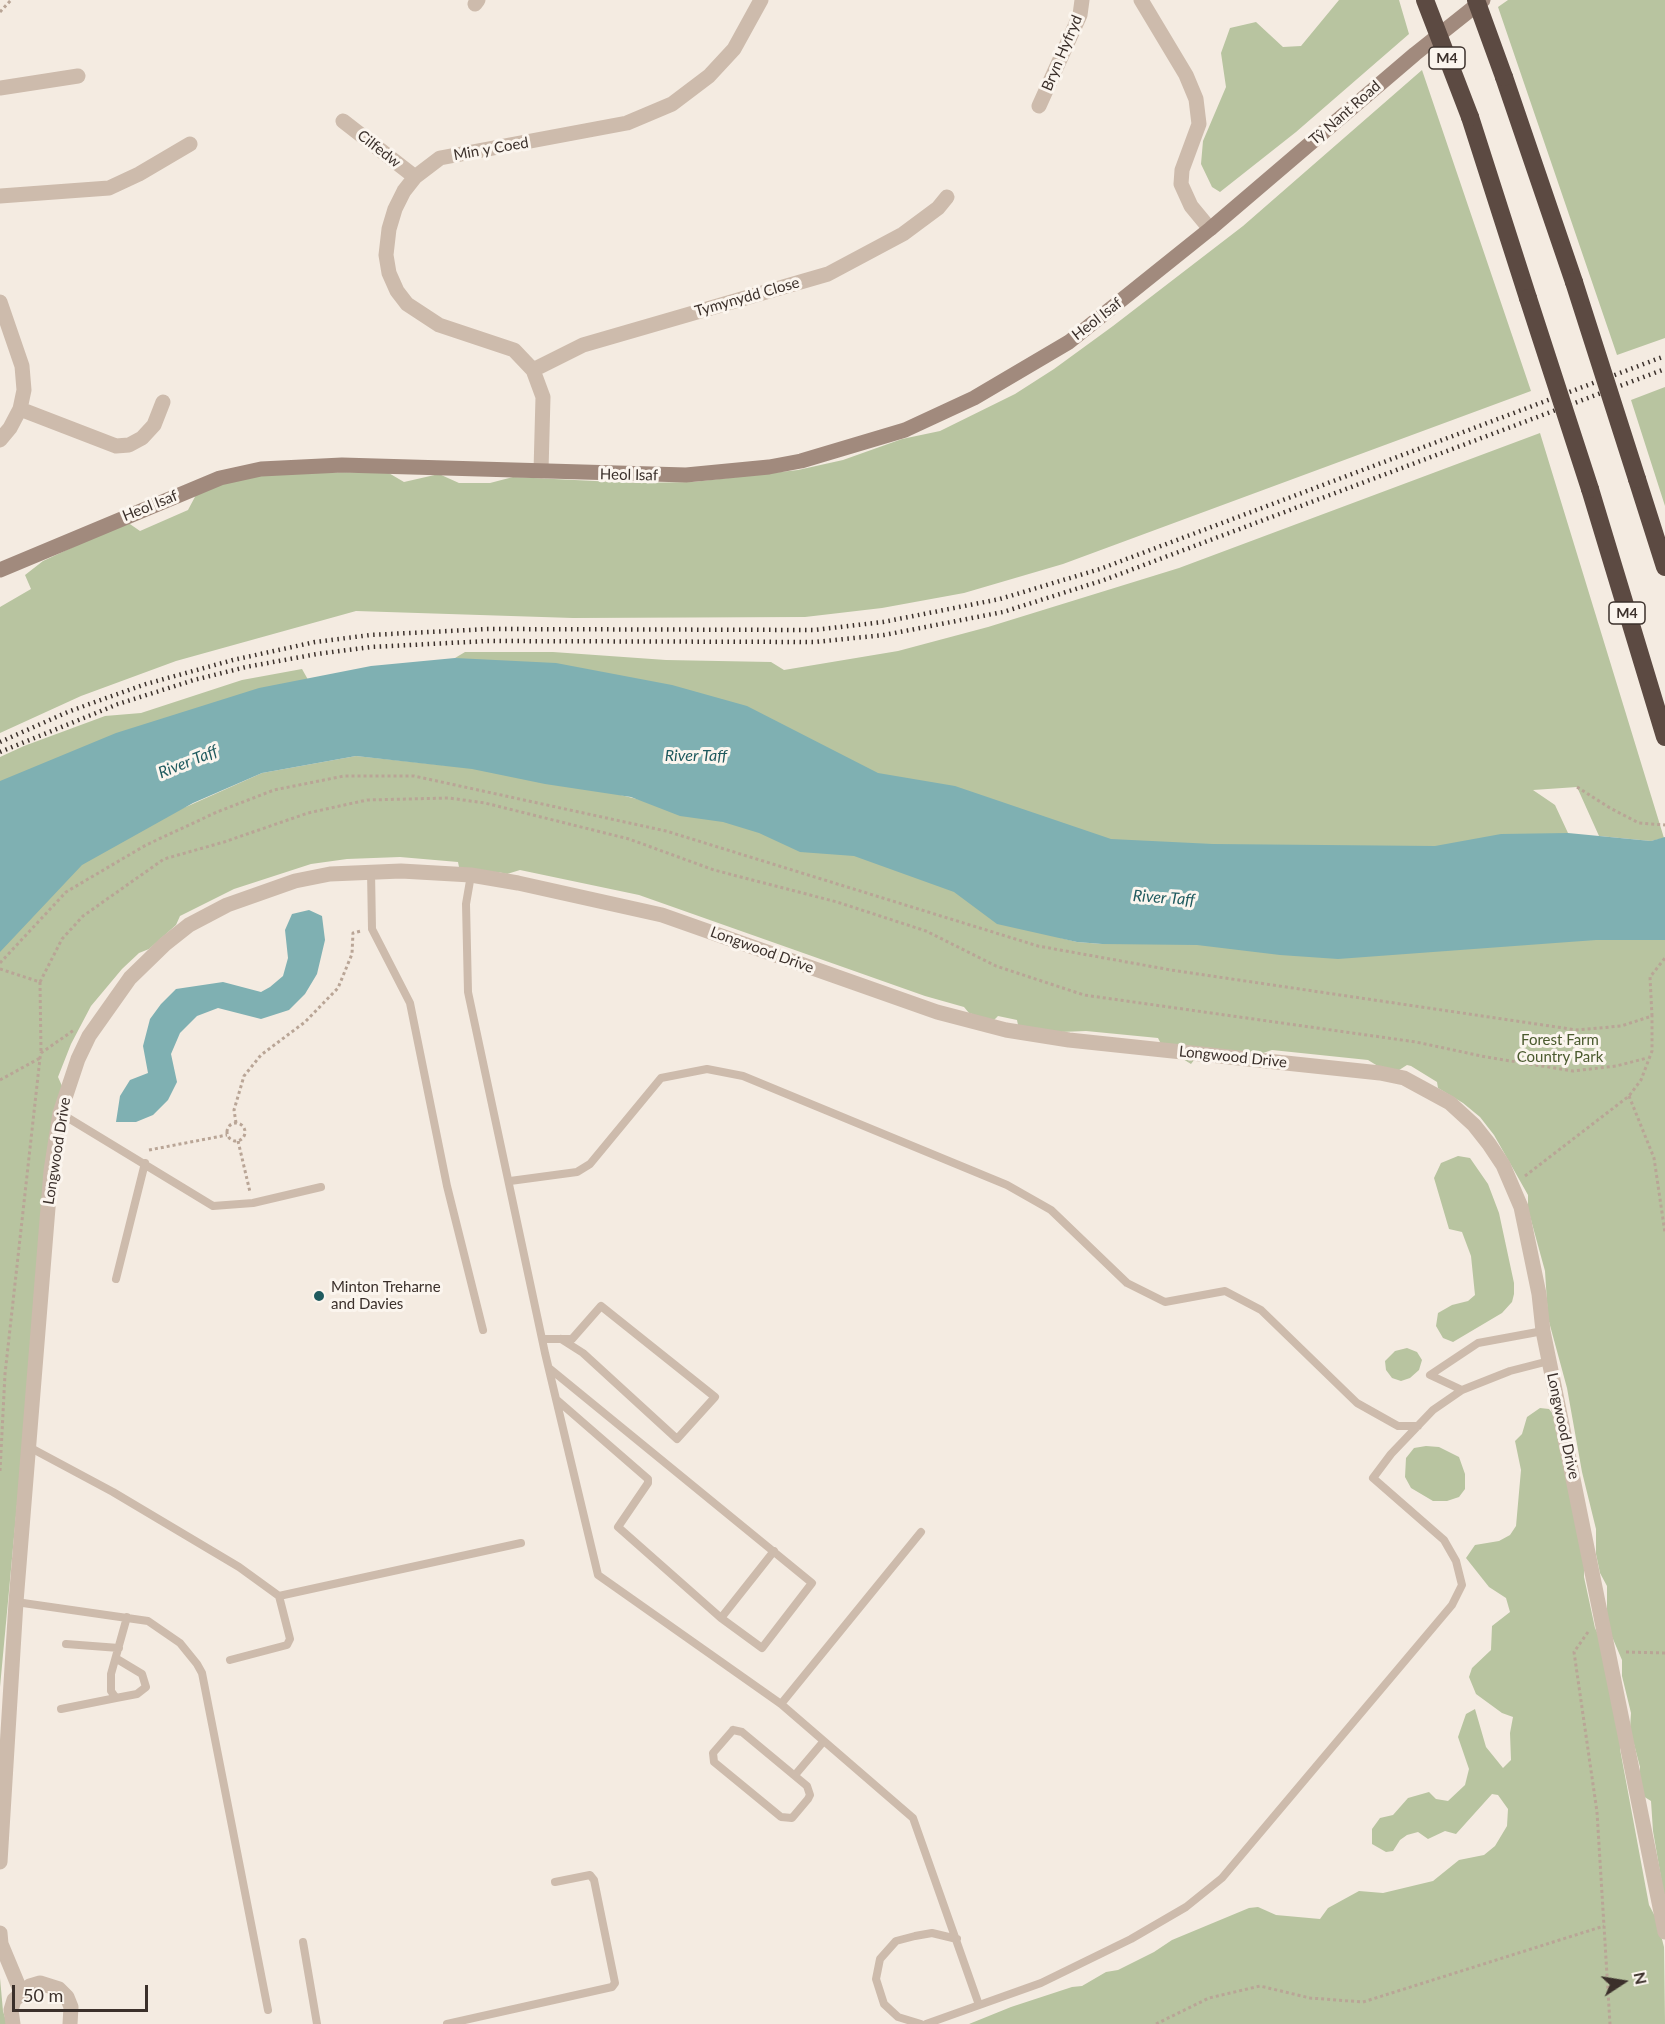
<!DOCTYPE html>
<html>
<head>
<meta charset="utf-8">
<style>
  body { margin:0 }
  #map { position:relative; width:1665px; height:2024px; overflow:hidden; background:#f4ebe1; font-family:Lato,sans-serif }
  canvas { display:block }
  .north { position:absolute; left:1593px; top:1952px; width:60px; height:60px; -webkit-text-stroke:4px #fbf5ee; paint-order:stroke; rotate:78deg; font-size:16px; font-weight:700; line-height:24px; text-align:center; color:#3b302b }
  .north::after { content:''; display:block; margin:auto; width:21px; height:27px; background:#3b302b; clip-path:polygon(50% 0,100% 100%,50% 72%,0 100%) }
  .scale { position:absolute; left:12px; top:1985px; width:136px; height:27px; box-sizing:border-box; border:3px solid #3b302b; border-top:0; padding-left:8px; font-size:18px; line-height:21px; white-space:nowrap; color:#3b302b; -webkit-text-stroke:4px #fbf5ee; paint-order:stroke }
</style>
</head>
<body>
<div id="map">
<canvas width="1665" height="2024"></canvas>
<div class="north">N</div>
<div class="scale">50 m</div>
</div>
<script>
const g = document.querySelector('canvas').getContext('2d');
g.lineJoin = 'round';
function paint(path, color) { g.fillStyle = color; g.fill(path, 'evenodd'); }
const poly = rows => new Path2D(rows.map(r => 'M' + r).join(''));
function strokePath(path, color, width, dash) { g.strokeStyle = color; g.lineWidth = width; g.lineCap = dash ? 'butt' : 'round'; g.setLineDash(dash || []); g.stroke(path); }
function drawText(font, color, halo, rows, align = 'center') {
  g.font = font + ' Lato,sans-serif'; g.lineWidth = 6; g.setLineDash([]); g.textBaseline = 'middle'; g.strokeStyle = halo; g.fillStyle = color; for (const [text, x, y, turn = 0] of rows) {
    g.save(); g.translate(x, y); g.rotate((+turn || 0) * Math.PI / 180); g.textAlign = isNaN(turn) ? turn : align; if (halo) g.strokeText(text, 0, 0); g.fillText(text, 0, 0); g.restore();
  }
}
const green = poly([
  [1339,0,1399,0,1409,34,1296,132,1220,192,1212,187,1201,164,1203,141,1226,87,1221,53,1230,28,1256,22,1283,47,1301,46],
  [1508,0,1665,0,1665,338,1617,355,1498,7],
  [1422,70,1531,391,1063,564,964,593,882,608,805,617,573,618,356,611,176,661,81,696,0,733,0,607,31,589,25,575,43,561,127,522,140,531,188,510,197,493,223,483,270,473,387,472,404,482,439,474,459,483,490,483,513,477,636,483,693,482,798,470,843,460,902,439,940,431,1015,394,1054,369,1113,326,1243,226],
  [1665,387,1665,506,1631,400],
  [1540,433,1664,838,1651,841,1599,836,1577,787,1533,790,1555,805,1568,833,1570,840,1556,848,1129,851,455,658,465,652,553,652,666,660,771,662,784,670,898,651,988,627,1179,568],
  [302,669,311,685,0,787,0,757,24,746,105,716,141,713,242,680],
  [356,756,451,766,465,764,571,783,835,847,927,874,1061,938,1077,942,1102,944,1469,928,1665,940,1665,1901,1653,1831,1651,1801,1643,1796,1639,1786,1640,1767,1630,1729,1631,1713,1622,1676,1622,1660,1607,1625,1607,1586,1600,1573,1596,1554,1596,1529,1582,1472,1567,1388,1548,1318,1545,1271,1528,1209,1528,1195,1494,1135,1480,1117,1463,1103,1438,1088,1437,1082,1411,1066,1407,1065,1396,1072,1381,1068,1368,1060,1272,1050,1260,1054,1202,1050,1191,1064,1162,1046,1158,1038,1086,1031,1060,1032,1018,1025,1017,1020,998,1016,993,1021,969,1013,964,1007,925,996,639,895,520,870,507,874,498,872,486,882,459,867,458,862,400,857,347,859,311,864,234,889,180,916,176,925,149,949,139,953,122,969,91,1006,71,1044,58,1077,62,1086,31,1355,0,1687,0,927,129,828,188,806,262,773],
  [1458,1156,1470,1158,1488,1184,1499,1213,1514,1283,1514,1294,1512,1302,1502,1313,1453,1342,1443,1338,1436,1326,1438,1313,1452,1305,1468,1301,1475,1295,1471,1256,1462,1232,1449,1229,1434,1178,1441,1163],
  [1407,1348,1417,1352,1422,1360,1419,1370,1410,1378,1401,1381,1392,1378,1386,1370,1385,1361,1395,1351],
  [1540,1408,1549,1409,1553,1414,1584,1557,1584,1577,1595,1628,1604,1646,1623,1737,1620,1749,1649,1905,1657,1920,1664,1947,1665,2024,969,2024,1011,2007,1072,1987,1082,1986,1106,1972,1118,1970,1154,1952,1172,1940,1249,1908,1258,1907,1276,1915,1320,1919,1328,1908,1359,1891,1383,1893,1433,1881,1459,1860,1484,1855,1495,1846,1507,1826,1508,1809,1498,1795,1492,1794,1456,1834,1445,1831,1428,1839,1418,1832,1407,1835,1400,1840,1393,1851,1386,1852,1372,1844,1372,1829,1380,1818,1393,1815,1408,1798,1429,1792,1436,1799,1448,1801,1465,1785,1469,1769,1458,1737,1466,1714,1475,1709,1486,1747,1503,1768,1511,1760,1510,1733,1513,1717,1502,1713,1476,1694,1469,1677,1472,1668,1491,1650,1492,1626,1510,1612,1506,1598,1489,1587,1466,1558,1475,1545,1499,1541,1510,1535,1516,1526,1521,1470,1515,1441,1522,1434,1527,1417],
  [1426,1446,1439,1447,1459,1457,1465,1474,1465,1489,1459,1497,1447,1501,1433,1501,1411,1488,1405,1477,1406,1458,1414,1448],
  [0,1978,3,2011,7,2024,0,2024]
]);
const water = poly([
  [455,658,556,663,672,685,747,706,878,773,955,786,1111,839,1213,844,1435,846,1501,834,1568,833,1651,841,1665,837,1665,940,1596,940,1338,959,1280,955,1197,945,1102,944,1077,942,997,924,954,892,854,856,800,852,759,833,723,822,680,816,631,797,545,784,472,769,356,756,262,773,193,803,82,865,0,952,0,781,116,733,259,688,371,666],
  [309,910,322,916,325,940,317,974,305,994,289,1010,261,1019,218,1008,197,1016,180,1033,171,1054,177,1082,168,1100,153,1115,136,1122,116,1122,120,1096,130,1080,148,1073,143,1046,150,1019,161,1004,176,989,223,982,261,992,270,987,283,976,288,958,285,930,292,914]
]);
const path = poly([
  [0,12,11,0],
  [1577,787,1610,808,1639,823,1665,825],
  [0,963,66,892,146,845,217,812,274,790,344,776,414,776,666,831,1038,946,1171,970,1577,1030,1621,1026,1652,1016,1650,977,1665,958],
  [0,969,40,982,41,1052],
  [40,982,62,939,83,916,164,859,224,842,308,813,367,800,449,798,485,803,629,839,714,870,837,902,926,931,996,966,1084,995,1416,1042,1486,1057,1573,1071,1616,1066,1647,1058],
  [0,1080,40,1058],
  [1629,1096,1654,1158,1665,1233],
  '227 1132a9 9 0 1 1 18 0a9 9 0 1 1-18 0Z',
  [236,1123,234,1110,244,1076,261,1055,305,1022,338,988,352,954,353,933,361,931],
  [238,1141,250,1192],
  [149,1150,227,1135],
  [1525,1176,1629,1096,1641,1080,1652,1051,1652,1016],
  [0,1471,5,1374,40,1058,41,1053,74,1030],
  [1588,1632,1574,1652,1597,1812,1610,2024],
  [1626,1652,1665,1653],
  [1156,2024,1209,1998,1260,1986,1310,1998,1363,2002,1604,1926]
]);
const service = poly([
  [371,871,372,929,410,1003,447,1186,483,1330],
  [471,875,466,904,468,992,545,1353,598,1575,781,1704,913,1818,979,2005],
  [60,1113,213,1206,253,1203,321,1187],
  [510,1181,577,1172,590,1164,661,1078,707,1069,743,1076,1007,1185,1051,1210,1127,1283,1165,1302,1225,1291,1261,1310,1357,1403,1398,1426,1418,1426],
  [116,1279,145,1163],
  [543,1339,572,1339,601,1306,715,1397,677,1439,583,1353,561,1339],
  [549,1368,812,1583,762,1648,721,1618],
  [1462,1390,1430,1375,1478,1343,1543,1331],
  [557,1400,648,1479,648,1483,618,1527,721,1618,774,1551],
  [29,1447,113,1492,239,1567,279,1596],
  [16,1602,148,1621,180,1643,197,1664,202,1673,268,2010],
  [66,1644,119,1648],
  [117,1659,142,1674,146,1687,137,1694,116,1698,111,1691,111,1674,127,1617],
  [230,1660,287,1645,290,1639,279,1596,521,1543],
  [781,1704,921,1532],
  [61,1709,116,1698],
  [733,1730,742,1732,807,1786,810,1795,808,1799,792,1818,781,1817,714,1762,713,1753,733,1730],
  [795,1775,823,1742],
  [303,1942,317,2024],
  [447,2024,612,1987,615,1983,594,1880,590,1875,555,1882],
  [921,2024,898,2017,884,2004,876,1979,880,1959,896,1941,915,1936,932,1933,957,1939],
  [926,2024,1041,1983,1131,1939,1186,1907,1222,1878,1452,1605,1462,1585,1456,1561,1444,1540,1373,1478,1391,1454,1433,1410,1462,1390,1510,1371,1549,1361]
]);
const minor = poly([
  [1141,0,1186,75,1196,99,1199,124,1182,170,1181,184,1191,206,1210,229],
  [475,4,478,0],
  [0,88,78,76],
  [1039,106,1080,15,1082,0],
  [343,121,415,177],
  [0,196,109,188,139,174,190,144],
  [0,302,22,366,24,390,20,409,10,428,0,440],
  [533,370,583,345,828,274,903,234,938,208,947,197],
  [20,409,116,446,129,445,142,438,154,425,163,402],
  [541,471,543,397,533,370,514,350,439,325,407,304,397,291,389,273,386,255,389,229,395,209,404,191,415,177,440,158,627,123,672,104,709,76,734,49,761,0],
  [0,1862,16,1602,51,1171,60,1113,78,1059,89,1036,130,978,165,944,189,925,227,905,295,881,330,874,401,871,471,875,518,883,662,915,937,1012,1006,1030,1069,1040,1380,1073,1404,1078,1450,1103,1474,1125,1489,1144,1503,1165,1521,1207,1539,1294,1543,1331,1665,1932],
  [0,1933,1,1944,21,1992],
  [13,2024,11,2010,14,2000,30,1986,40,1983,59,1989,67,1997,71,2007,70,2024]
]);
const secondary = poly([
  [0,570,220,478,261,469,342,465,686,475,769,467,801,461,905,430,974,398,1069,342,1210,229,1415,54,1483,0]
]);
const motorway = poly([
  [1504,77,1574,282],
  [1470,117,1528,298],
  [1637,479,1665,567],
  [1590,489,1665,737]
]);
const rail = poly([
  [0,742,70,711,146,684,233,660,315,642,370,635,488,629,814,630,883,622,1000,599,1100,569,1665,356],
  [0,752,118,704,194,680,246,667,317,654,371,647,488,641,815,642,884,635,1003,612,1104,580,1665,369]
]);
const motorwayBridge = poly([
  [1425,0,1470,117],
  [1476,0,1504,77],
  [1574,282,1637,479],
  [1528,298,1590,489]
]);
const markers = [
  [319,1296,6,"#1f5a5e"]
];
const shields = [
  [1447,58,36],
  [1627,613,36]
];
const shieldNames = [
  ["M4",1447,58],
  ["M4",1627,613]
];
const streetNames = [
  ["Bryn Hyfryd",1062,53,-67],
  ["Tŷ Nant Road",1345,113,-41],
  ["Cilfedw",379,149,38],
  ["Min y Coed",491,149,-10],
  ["Tymynydd Close",747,297,-16],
  ["Heol Isaf",1097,319,-38],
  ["Heol Isaf",629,475,1],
  ["Heol Isaf",150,506,-22],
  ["Longwood Drive",762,950,20],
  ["Longwood Drive",1233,1057,6],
  ["Longwood Drive",57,1151,-81],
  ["Longwood Drive",1563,1426,78]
];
const parkNames = [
  ["Forest Farm",1560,1040],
  ["Country Park",1560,1057]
];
const poiNames = [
  ["Minton Treharne",331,1287],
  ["and Davies",331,1304]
];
const waterNames = [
  ["River Taff",696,756],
  ["River Taff",188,762,-22],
  ["River Taff",1164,898,4]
];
paint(green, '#b8c4a0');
paint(water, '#7fb0b2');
strokePath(path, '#b9a596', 3, [3, 3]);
strokePath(service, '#cdbbac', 8);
strokePath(minor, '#cdbbac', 15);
strokePath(secondary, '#a18a7d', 15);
strokePath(motorway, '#5c4a42', 18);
strokePath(rail, '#3b302b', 4.5, [1.5, 4.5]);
strokePath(motorwayBridge, '#5c4a42', 18);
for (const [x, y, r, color] of markers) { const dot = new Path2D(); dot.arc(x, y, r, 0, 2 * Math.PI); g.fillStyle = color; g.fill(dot); strokePath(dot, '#fbf5ee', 2); }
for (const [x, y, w] of shields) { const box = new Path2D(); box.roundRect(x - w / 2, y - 11, w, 22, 4.5); g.fillStyle = '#fbf5ee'; g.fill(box); strokePath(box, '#3b302b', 1.5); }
drawText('bold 14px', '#3b302b', null, shieldNames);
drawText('15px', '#3b302b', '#fbf5ee', streetNames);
drawText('15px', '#4a5a2e', '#fbf5ee', parkNames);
drawText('15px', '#3b302b', '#fbf5ee', poiNames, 'left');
drawText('italic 16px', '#1f5a5e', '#fbf5ee', waterNames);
</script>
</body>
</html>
